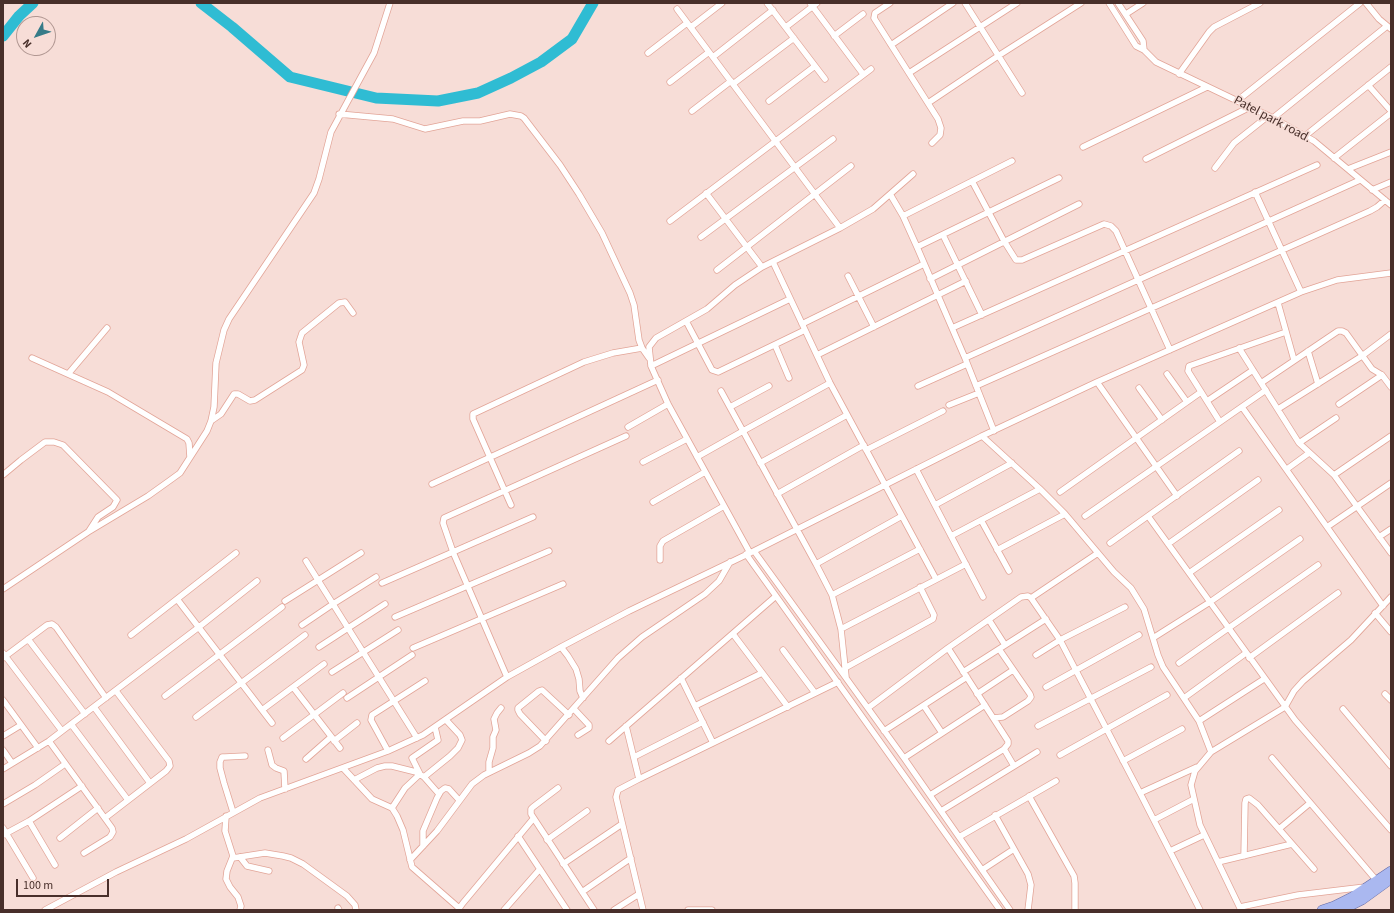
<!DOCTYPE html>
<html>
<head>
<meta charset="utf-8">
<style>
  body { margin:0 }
  #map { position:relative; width:1394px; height:913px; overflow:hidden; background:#f7ddd7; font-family:"Source Sans 3",sans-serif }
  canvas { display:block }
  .frame { position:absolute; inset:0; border:4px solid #482f2a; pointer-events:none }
  .north { position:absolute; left:16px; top:16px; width:40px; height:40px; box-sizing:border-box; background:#f7ddd7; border:1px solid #b19792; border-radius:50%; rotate:230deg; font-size:11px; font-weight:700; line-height:16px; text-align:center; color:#482f2a }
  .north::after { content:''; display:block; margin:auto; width:14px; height:18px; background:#367b88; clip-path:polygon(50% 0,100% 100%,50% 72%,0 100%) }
  .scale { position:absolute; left:16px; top:879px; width:93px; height:18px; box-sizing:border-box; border:2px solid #482f2a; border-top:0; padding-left:5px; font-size:12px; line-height:14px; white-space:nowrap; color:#482f2a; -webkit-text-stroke:3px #f7ddd7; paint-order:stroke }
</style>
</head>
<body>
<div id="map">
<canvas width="1394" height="913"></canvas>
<div class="frame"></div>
<div class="north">N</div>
<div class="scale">100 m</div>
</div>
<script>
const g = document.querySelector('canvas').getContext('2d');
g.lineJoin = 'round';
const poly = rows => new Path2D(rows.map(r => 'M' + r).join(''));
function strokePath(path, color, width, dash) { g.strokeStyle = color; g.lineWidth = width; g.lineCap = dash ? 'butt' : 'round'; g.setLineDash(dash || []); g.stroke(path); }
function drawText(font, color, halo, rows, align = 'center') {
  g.font = font + ' "Source Sans 3",sans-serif'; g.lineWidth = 3.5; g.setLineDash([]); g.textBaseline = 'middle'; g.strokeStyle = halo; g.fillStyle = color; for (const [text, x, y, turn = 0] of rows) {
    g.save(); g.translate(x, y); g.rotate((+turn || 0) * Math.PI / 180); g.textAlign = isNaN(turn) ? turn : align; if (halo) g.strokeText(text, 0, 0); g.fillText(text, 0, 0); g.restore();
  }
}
const river = poly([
  [201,3,232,27,290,77,376,98,438,101,478,93,511,78,541,62,572,39,593,3],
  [3,36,19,16,33,3]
]);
const street = poly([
  [767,3,825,79],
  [810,3,863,74],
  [890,3,875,13,874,18,938,119,941,128,940,135,932,143],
  [965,3,1022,93],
  [1109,3,1136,46,1144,50,1156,62,1273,118,1305,136,1314,141,1391,205],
  [1118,3,1143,41,1144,50],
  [1366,3,1379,19,1391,29],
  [677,9,840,228],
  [1126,14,1143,3],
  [691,27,722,3],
  [786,27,817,3],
  [834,36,863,14],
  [891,45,953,3],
  [648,53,687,23],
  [713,57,773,10],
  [909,73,1017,3],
  [1179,74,1209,32,1214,27,1260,3],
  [670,82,709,52],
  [733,84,794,38],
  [1368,85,1391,111],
  [769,101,815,66],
  [1237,101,1360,3],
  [928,103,998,56,1081,3],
  [692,111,731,81],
  [339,114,393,119,425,129,463,121,480,121,510,114,521,116,524,118,560,165,579,194,602,233,630,293,634,305,639,340,642,348,649,358],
  [1273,118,1387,26],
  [1305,136,1391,67],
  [1083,147,1207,87],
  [1334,158,1391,113],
  [1146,159,1250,107],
  [1215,168,1234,143,1268,116],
  [1348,169,1391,152],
  [972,181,1004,241,1016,260,1022,260,1104,224,1111,226,1116,231,1170,350],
  [1372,190,1391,182],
  [1255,192,1301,292],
  [706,193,762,267],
  [890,194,903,216,917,247,965,358,994,431],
  [903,216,1012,161],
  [670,221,871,69],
  [943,235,982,315],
  [701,237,833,139],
  [917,247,1059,178],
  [773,262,830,383,936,579],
  [717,270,851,166],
  [848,276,874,327],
  [930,279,1079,204],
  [1278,303,1294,360],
  [686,321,712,370,718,372,805,330],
  [802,324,924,264],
  [952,328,1317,165],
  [775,345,789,378],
  [1239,348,1299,443,1334,475,1391,553],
  [1308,351,1318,384],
  [817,355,966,281],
  [32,358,108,392,187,439,189,443,190,457],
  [965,358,1360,180],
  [651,366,790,299],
  [69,373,107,328],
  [1167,374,1187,402],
  [1097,382,1177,496],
  [1261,383,1338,331,1342,331,1346,333,1372,369,1382,375,1391,387],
  [918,386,967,364],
  [976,386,1370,211,1377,207,1385,200],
  [1139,388,1162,420],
  [721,391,816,564,832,595,841,629,846,677],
  [1207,401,1253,370],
  [1339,404,1382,375],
  [949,405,979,393],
  [730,407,769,386],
  [1242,407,1383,606],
  [1278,409,1362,356,1391,334],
  [211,421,221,414,234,394,238,394,250,401,255,400,302,370,304,365,299,342,302,333,339,303,345,302,353,313],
  [1220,422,1188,371,1189,366,1286,332],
  [628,427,668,404],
  [982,436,1040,489,1065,514,1114,572,1131,588,1144,609,1158,655,1163,667,1199,721,1211,752],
  [1299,443,1336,418],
  [866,450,943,411],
  [697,457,743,431,830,383],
  [643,462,687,439],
  [760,463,847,415],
  [916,469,983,597],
  [1287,469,1309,453],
  [3,475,21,460,45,442,54,442,63,445,117,500,113,507,98,517,89,531],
  [1334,475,1391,436],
  [432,484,658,380],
  [1060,492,1201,392],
  [777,494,864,445],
  [653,502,705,472],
  [511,505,473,419,473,414,584,362,613,353,642,348],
  [935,505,1012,463],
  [1085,516,1266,390],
  [1148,516,1295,720,1391,830],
  [981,520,1009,571],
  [1327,527,1391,483],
  [951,536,1040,489],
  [1379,537,1391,529],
  [1110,543,1239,451],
  [1168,544,1258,480],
  [997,550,1065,514],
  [754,551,904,758,1010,910],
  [750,553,668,404,651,366,649,347,656,338,707,309,735,285,762,267,840,228,873,209,913,174],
  [746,554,1000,910],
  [660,560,660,546,663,541,724,506],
  [306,561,417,738],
  [816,564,902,516],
  [1189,573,1279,510],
  [382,583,533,517],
  [3,589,88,532,148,496,169,481,180,473,207,431,211,421,214,407,216,363,224,330,229,319,314,193,319,179,331,132,374,53,390,3],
  [832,595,920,549],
  [1031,598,1098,553],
  [177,599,272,723],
  [285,601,361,553],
  [1375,613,1391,632],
  [395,617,549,551],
  [989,620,1005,645],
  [302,625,333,604,376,577],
  [841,629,966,564],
  [733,634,788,707],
  [131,635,236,553],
  [1153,638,1210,602,1300,539],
  [28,639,85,714],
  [319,647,385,604],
  [561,647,568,656,576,669,579,679,580,691,583,698],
  [413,648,563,584],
  [783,650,815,693],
  [3,653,62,731],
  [1036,655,1060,640,1125,607],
  [3,658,47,625,52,624,56,627,106,698],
  [1249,658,1338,593],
  [1179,663,1318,565],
  [845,668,933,619,934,615,920,587],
  [332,672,398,630],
  [963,672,1046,619],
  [507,677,453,552,443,523,444,518,626,436],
  [681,678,713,743],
  [293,687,340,748],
  [1046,687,1139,635],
  [977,694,1013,670],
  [1385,694,1391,700],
  [165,696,282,607],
  [347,698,412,655],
  [1184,698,1246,653],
  [3,700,38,748],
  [695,706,762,673],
  [924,706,942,733],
  [94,707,150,783],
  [868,708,948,648,1021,597,1028,596,1031,598,1060,640,1140,793,1200,910],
  [574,709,589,725,589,728,578,735],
  [1343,709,1391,766],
  [262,710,324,664],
  [196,717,305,635],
  [993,718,1003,717,1028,701,1031,697,1030,694,999,649],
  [1199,721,1264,679],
  [71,724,128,800],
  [626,726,639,779],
  [1038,726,1151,667],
  [884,731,967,677],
  [3,736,21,725],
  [283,738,343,693],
  [49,741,112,828,113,832,110,837,84,853],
  [334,741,357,723],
  [546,741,520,714,518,710,518,708,539,691,542,690,569,715],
  [609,741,776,596],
  [1004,749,1014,766],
  [3,750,12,763],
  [268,750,272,765,276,768,284,771,285,789],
  [388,751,371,720,372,715,425,681],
  [1060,755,1167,695],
  [634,757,703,722],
  [904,758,985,705],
  [1272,758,1377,881],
  [306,759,331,737],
  [1123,761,1182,729],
  [343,768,372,799,392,808,397,816,403,830,412,867,459,908],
  [3,769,49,741,62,731,199,627,257,581],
  [489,772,489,762,493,748,493,737,496,730,494,719,497,713,501,708],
  [424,777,450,756,458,748,462,740,460,735,446,720],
  [354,780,377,768,385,766,392,766,416,772,424,777,439,794],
  [558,788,533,807,531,809,531,814,594,910],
  [1140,793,1197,767],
  [930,795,1004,749,1008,744,1008,741,948,648],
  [1029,796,1074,876,1075,883,1075,910],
  [3,804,35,785,65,764],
  [392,808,405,788,420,774,412,758,438,740,435,727],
  [941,811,1037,752],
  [233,812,224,783,220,768,220,762,222,757,225,757,245,756],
  [995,815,1028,874,1031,885,1028,910],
  [226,816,225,831,233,856,227,871,226,879,230,887,238,897,241,906,240,910],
  [105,818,166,771,170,766,169,761,116,691],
  [1154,820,1194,799],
  [29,821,55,865],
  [3,828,33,878],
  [1279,829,1310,803],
  [3,835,29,821,82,786],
  [518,836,567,910],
  [959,837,1056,781],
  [60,838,98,808],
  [547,840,587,811],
  [423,846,423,831,437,798,441,791,445,788,449,789,459,800],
  [1170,851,1204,835],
  [1244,856,1245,803,1246,799,1249,798,1258,805,1314,869],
  [240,857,247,866,269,871],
  [233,858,265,853,283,856,291,858,303,864,347,896,355,905,356,910],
  [410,860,437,831,472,784,484,775,529,753,540,746,618,658,642,637,705,594,719,581,730,562],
  [1218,862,1292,844],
  [563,864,622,824],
  [982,870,1014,849],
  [582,892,631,858],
  [1240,907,1298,895,1365,887],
  [338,908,339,910],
  [45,910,116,872,186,839,260,798,388,751,423,735,507,677,561,647,629,611,754,551,982,436,1097,382,1301,292,1337,280,1391,273],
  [458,910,463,903,533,819],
  [504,910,540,869],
  [614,910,639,894],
  [643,910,616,797,618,790,639,779,838,682],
  [688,910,712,910],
  [1241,910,1200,825,1191,785,1195,771,1211,752,1285,707,1294,691,1303,681,1351,640,1391,597]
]);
const primary = poly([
  [1322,910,1334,906,1352,897,1391,871],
  [1342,910,1362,900,1391,879]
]);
const streetNames = [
  ["Patel park road.",1272,120,28]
];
strokePath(river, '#2fbcd3', 11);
strokePath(street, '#e2a497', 7);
strokePath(primary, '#636aa4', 10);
strokePath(street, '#fff', 5.5);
strokePath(primary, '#aab8f0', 9);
drawText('13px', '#482f2a', '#f7ddd7', streetNames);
</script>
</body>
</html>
